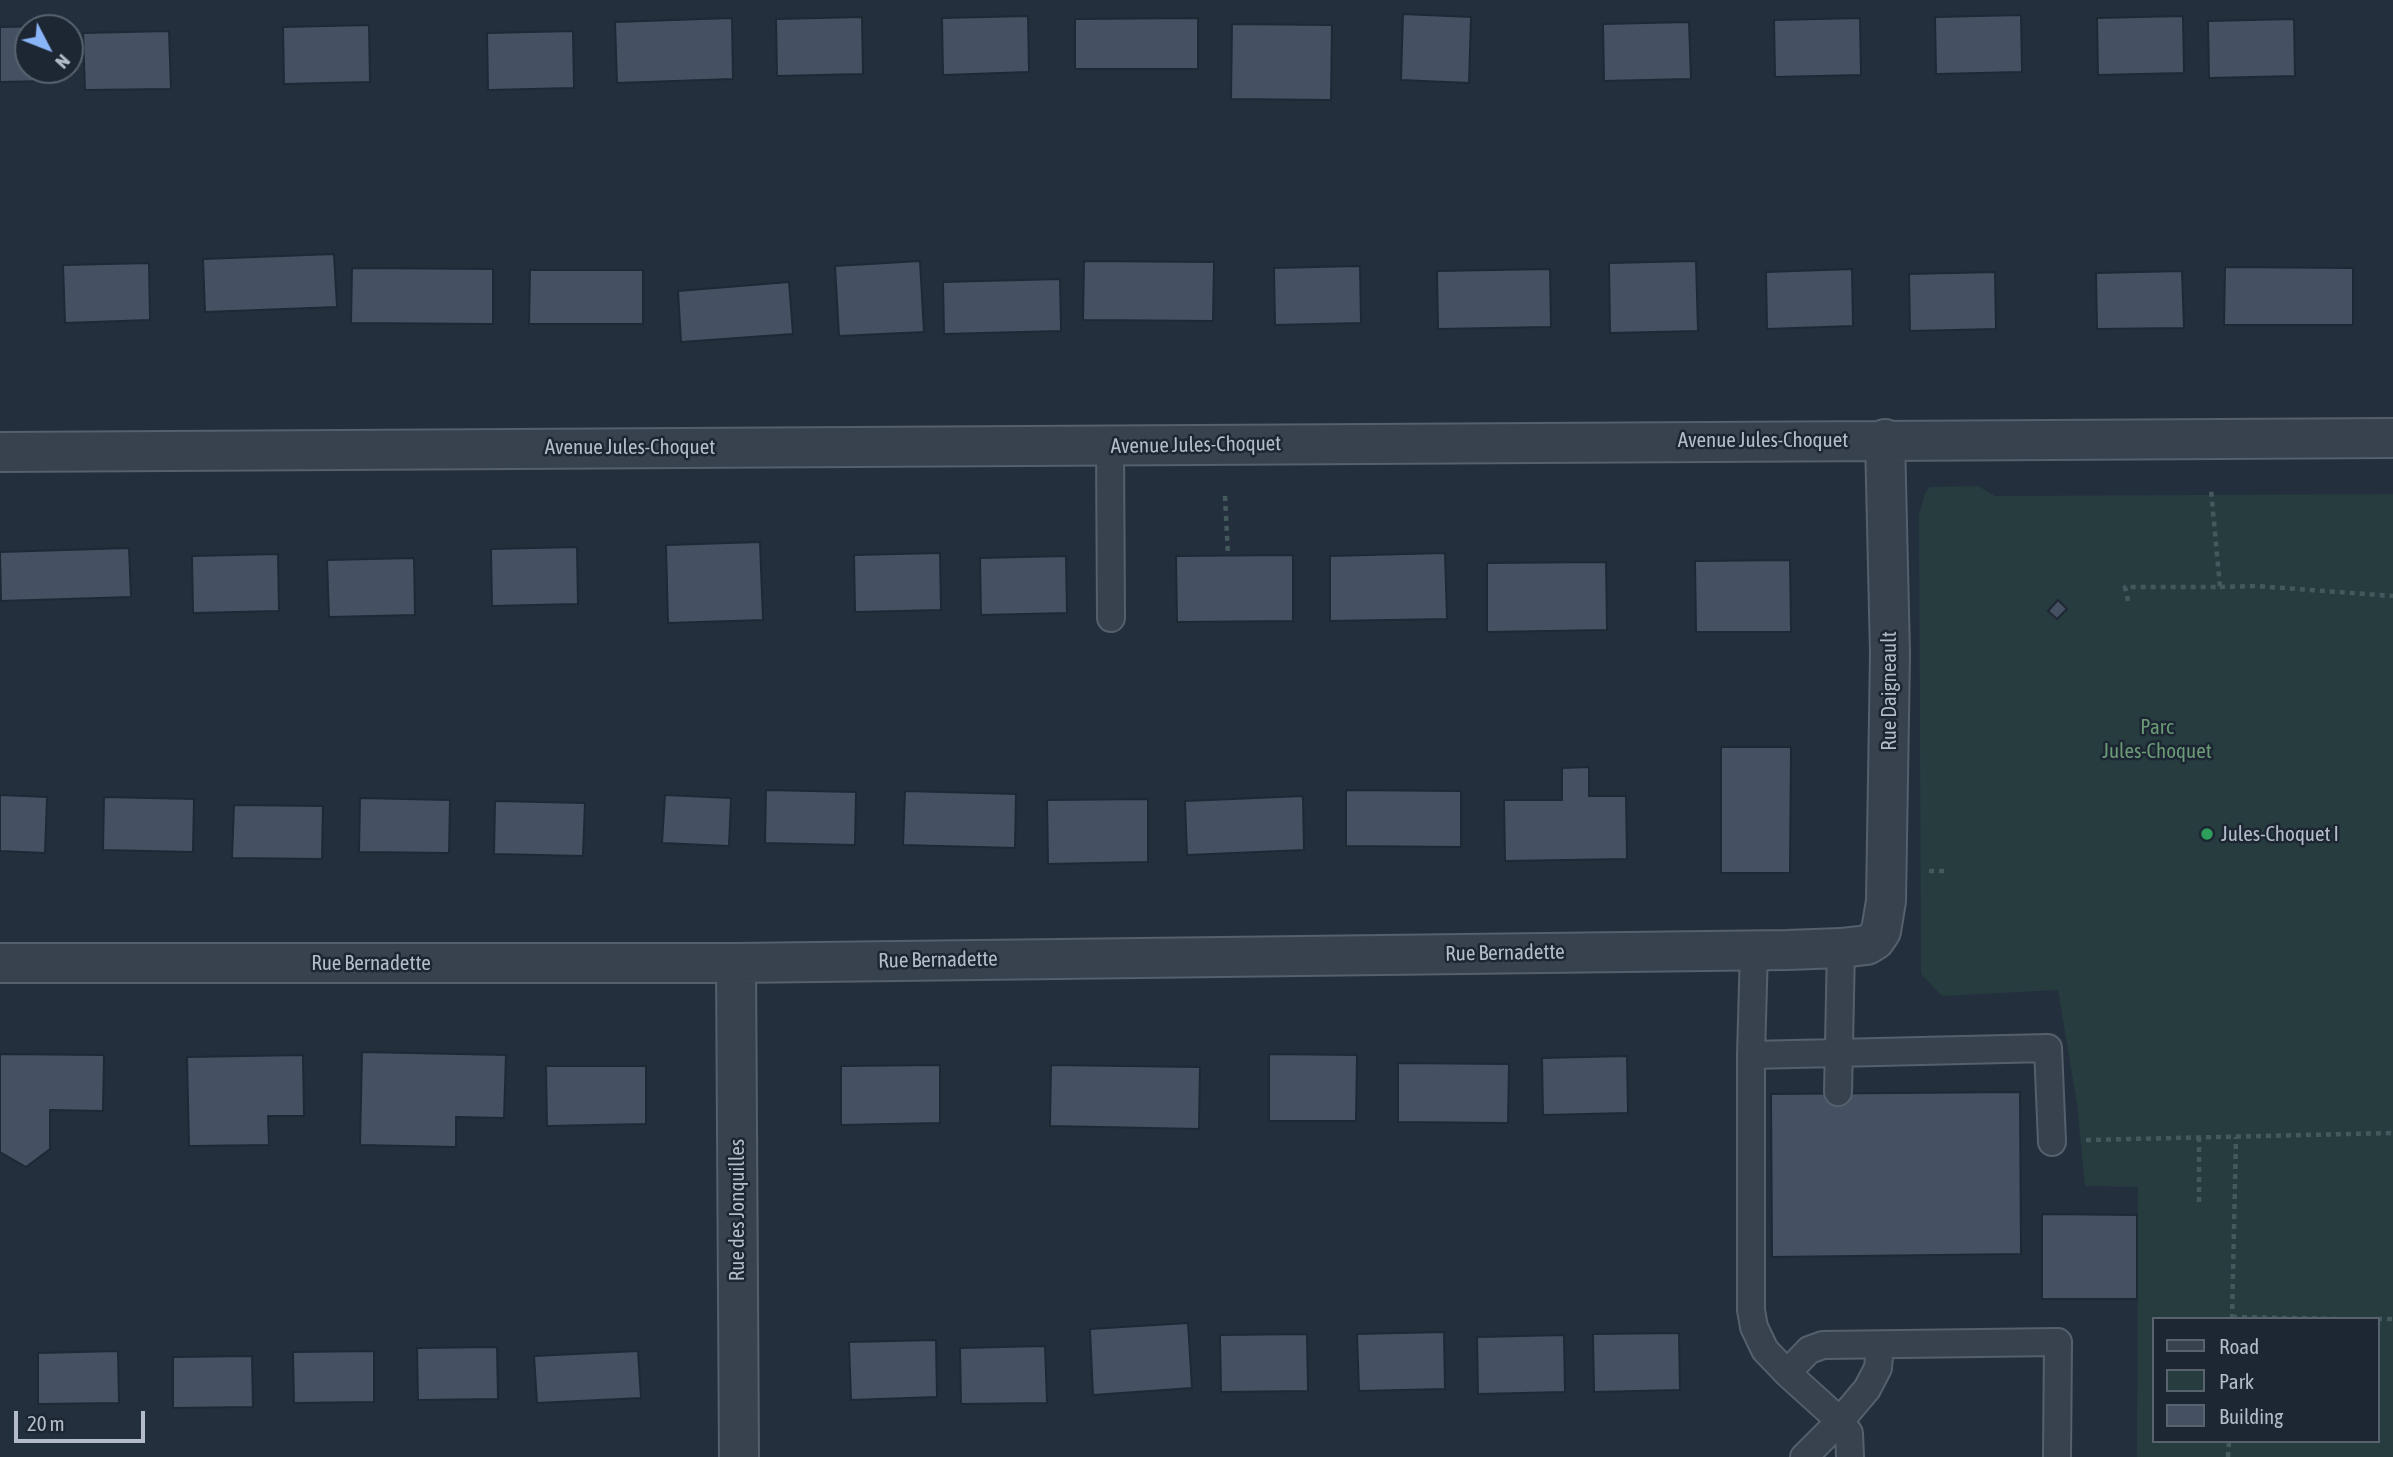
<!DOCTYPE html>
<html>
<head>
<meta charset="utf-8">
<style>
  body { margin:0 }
  #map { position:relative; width:2393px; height:1457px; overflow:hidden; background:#242f3e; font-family:"Asap Condensed",sans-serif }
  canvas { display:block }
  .legend { position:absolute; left:2152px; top:1317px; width:228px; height:126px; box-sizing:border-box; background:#1d2633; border:2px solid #59626f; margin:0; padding:9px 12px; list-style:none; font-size:21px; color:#b4bcc9 }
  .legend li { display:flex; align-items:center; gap:14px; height:35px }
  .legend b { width:35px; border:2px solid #59626f }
  .north { position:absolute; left:14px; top:14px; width:70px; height:70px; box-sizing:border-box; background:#1d2633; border:2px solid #59626f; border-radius:50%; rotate:132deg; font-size:19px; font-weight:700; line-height:28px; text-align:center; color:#b4bcc9 }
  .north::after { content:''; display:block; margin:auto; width:24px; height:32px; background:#8ab4f8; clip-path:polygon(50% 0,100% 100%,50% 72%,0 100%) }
  .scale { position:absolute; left:14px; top:1411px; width:131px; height:32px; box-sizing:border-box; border:4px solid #b4bcc9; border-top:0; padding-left:9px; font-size:21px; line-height:24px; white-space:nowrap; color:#b4bcc9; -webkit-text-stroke:5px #1d2633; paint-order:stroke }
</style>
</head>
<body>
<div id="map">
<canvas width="2393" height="1457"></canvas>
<ul class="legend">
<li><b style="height:9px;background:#38414e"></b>Road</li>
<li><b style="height:19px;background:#263c3f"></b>Park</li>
<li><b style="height:19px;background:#455162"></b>Building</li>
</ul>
<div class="north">N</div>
<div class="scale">20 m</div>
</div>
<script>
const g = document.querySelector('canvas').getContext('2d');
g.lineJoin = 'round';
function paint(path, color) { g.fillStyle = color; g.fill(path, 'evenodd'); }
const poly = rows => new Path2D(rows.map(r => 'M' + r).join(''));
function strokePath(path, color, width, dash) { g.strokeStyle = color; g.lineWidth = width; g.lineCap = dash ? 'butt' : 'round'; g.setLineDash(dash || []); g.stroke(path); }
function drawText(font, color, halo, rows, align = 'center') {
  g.font = font + ' "Asap Condensed",sans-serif'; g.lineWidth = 5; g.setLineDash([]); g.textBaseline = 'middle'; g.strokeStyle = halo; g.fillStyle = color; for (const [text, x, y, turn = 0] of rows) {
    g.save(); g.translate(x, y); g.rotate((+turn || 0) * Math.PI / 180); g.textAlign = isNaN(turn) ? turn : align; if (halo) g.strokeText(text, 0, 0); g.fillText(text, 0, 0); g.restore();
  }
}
const green = poly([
  [1978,486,1995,496,2393,494,2393,1457,2137,1457,2138,1187,2085,1186,2077,1104,2058,990,1942,996,1921,974,1919,515,1925,493,1930,487],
  [2153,1319,2377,1319,2377,1441,2153,1441]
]);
const building = poly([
  [1403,14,1471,17,1469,83,1401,80,1403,14],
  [2021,15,2022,72,1936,74,1935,17,2021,15],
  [1028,16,1029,72,943,75,942,18,1028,16],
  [2183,16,2184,73,2098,75,2097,18,2183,16],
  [862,17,863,74,777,76,776,19,862,17],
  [732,18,733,79,617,83,615,22,732,18],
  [1198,18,1198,69,1075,69,1075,19,1198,18],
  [1860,18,1861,75,1775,77,1774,20,1860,18],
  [2294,19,2295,76,2209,78,2208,21,2294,19],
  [1689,22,1691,79,1604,81,1603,24,1689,22],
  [1232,24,1332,25,1331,100,1231,99,1232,24],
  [369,25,370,82,284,84,283,27,369,25],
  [44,26,44,28,28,28,28,70,45,70,46,81,0,82,0,27,44,26],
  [169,31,171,89,85,90,83,33,169,31],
  [573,31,574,88,488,90,487,33,573,31],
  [334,254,337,307,205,312,203,259,334,254],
  [920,261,924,332,839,336,835,266,920,261],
  [1084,261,1214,262,1213,321,1083,320,1084,261],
  [1696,261,1698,331,1610,333,1609,263,1696,261],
  [149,263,150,320,65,323,63,265,149,263],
  [1360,266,1361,323,1275,325,1274,268,1360,266],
  [2225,267,2353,268,2353,325,2224,325,2225,267],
  [352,268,493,269,493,324,351,323,352,268],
  [1550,269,1551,327,1438,329,1437,271,1550,269],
  [1852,269,1853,326,1767,329,1766,272,1852,269],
  [530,270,643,270,643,324,529,324,530,270],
  [2182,271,2184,328,2097,329,2096,273,2182,271],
  [1995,272,1996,329,1910,331,1909,274,1995,272],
  [1060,279,1061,331,944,334,943,282,1060,279],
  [789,282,793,334,681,342,678,291,789,282],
  [760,542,763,620,668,623,666,545,760,542],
  [577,547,578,604,492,606,491,549,577,547],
  [129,548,131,597,1,601,0,552,129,548],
  [940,553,941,610,855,612,854,555,940,553],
  [1445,553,1447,619,1330,621,1330,556,1445,553],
  [278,554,279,611,193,613,192,556,278,554],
  [1293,555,1293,621,1177,622,1176,556,1293,555],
  [1066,556,1067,613,981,615,980,558,1066,556],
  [414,558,415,615,329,617,327,560,414,558],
  [1790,560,1791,632,1696,632,1695,561,1790,560],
  [1606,562,1607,630,1487,632,1487,563,1606,562],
  [2058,600,2067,609,2057,619,2048,611,2058,600],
  [1721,747,1791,747,1790,873,1721,873,1721,747],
  [1589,767,1589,796,1626,796,1627,859,1505,861,1504,800,1562,800,1562,768,1589,767],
  [766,790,856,792,855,845,765,843,766,790],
  [1346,790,1461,791,1461,847,1346,846,1346,790],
  [905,791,1016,794,1015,848,903,845,905,791],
  [0,795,47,797,45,853,0,851,0,795],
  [665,795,731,798,729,846,662,843,665,795],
  [1303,796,1304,850,1187,855,1185,801,1303,796],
  [104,797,194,799,193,852,103,850,104,797],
  [360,798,450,800,449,853,359,852,360,798],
  [1148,799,1148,862,1048,864,1047,800,1148,799],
  [495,801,585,803,583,856,494,854,495,801],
  [234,805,323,806,322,859,232,858,234,805],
  [362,1052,506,1055,504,1118,456,1117,456,1147,360,1145,362,1052],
  [0,1054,104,1055,103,1111,50,1110,50,1149,26,1167,0,1152,0,1054],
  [1269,1054,1357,1055,1356,1121,1269,1121,1269,1054],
  [303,1055,304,1116,268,1116,269,1145,189,1146,187,1057,303,1055],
  [1627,1056,1628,1113,1543,1115,1542,1058,1627,1056],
  [1398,1063,1509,1064,1508,1123,1398,1122,1398,1063],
  [940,1065,940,1123,841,1125,841,1066,940,1065],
  [1051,1065,1200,1067,1199,1129,1050,1126,1051,1065],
  [546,1066,646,1066,646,1124,547,1126,546,1066],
  [2020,1092,2021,1254,1772,1257,1771,1094,2020,1092],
  [2042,1214,2137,1215,2137,1299,2042,1299,2042,1214],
  [1188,1323,1192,1388,1093,1395,1090,1329,1188,1323],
  [1444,1332,1445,1389,1359,1391,1357,1334,1444,1332],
  [1679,1333,1680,1390,1594,1392,1593,1334,1679,1333],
  [1307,1334,1308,1391,1221,1392,1220,1335,1307,1334],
  [1564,1335,1565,1392,1478,1394,1477,1337,1564,1335],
  [936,1340,937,1397,851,1400,849,1342,936,1340],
  [1045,1346,1047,1403,961,1404,960,1348,1045,1346],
  [497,1347,498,1399,418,1400,417,1348,497,1347],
  [118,1351,119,1403,38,1404,38,1353,118,1351],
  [374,1351,374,1402,294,1403,293,1352,374,1351],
  [638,1351,641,1398,537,1403,534,1356,638,1351],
  [252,1356,253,1407,173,1408,173,1357,252,1356]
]);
const path = poly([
  [1225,496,1228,556],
  [2220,587,2256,586,2393,596],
  [2128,601,2125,587,2220,587,2211,490],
  [1929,871,1946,871],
  [2199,1137,2199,1203],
  [2086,1140,2393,1133],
  [2232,1317,2341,1319],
  [2232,1319,2236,1137],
  [2377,1319,2393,1319],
  [2228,1457,2229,1441]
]);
const lane = poly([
  [1110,446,1111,618],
  [1754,950,1751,1055,1751,1310,1754,1327,1765,1350,1787,1373,1840,1421,1804,1457],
  [1751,1055,2048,1048,2052,1142],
  [1838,1092,1841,948],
  [1787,1373,1809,1350,1823,1345,2058,1342,2057,1457],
  [1850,1457,1849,1433,1840,1421,1867,1389,1878,1368,1880,1345]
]);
const street = poly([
  [0,452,2393,438],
  [0,963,736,963,1787,950,1841,948,1867,945,1875,940,1881,931,1886,901,1890,654,1885,439],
  [736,963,739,1457]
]);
const markers = [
  [2207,834,7,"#2e9e5b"]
];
const streetNames = [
  ["Avenue Jules-Choquet",1763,440],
  ["Avenue Jules-Choquet",1196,445,-1],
  ["Avenue Jules-Choquet",630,447],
  ["Rue Daigneault",1889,691,-90],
  ["Rue Bernadette",1505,953,-1],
  ["Rue Bernadette",938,960,-1],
  ["Rue Bernadette",371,963],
  ["Rue des Jonquilles",737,1210,-90]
];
const parkNames = [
  ["Parc",2157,727],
  ["Jules-Choquet",2157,751]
];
const poiNames = [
  ["Jules-Choquet I",2221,834]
];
paint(green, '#263c3f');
paint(building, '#455162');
strokePath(building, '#1f2835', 2);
strokePath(lane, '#565f6c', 30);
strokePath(street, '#565f6c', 42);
strokePath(path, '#44595c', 4.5, [5, 5]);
strokePath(lane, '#38414e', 26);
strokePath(street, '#38414e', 38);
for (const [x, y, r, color] of markers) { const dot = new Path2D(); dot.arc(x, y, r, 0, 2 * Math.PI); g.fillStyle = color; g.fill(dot); strokePath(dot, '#1d2633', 2.5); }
drawText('21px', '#b4bcc9', '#1d2633', streetNames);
drawText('21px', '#6b9a76', '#1d2633', parkNames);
drawText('21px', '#b4bcc9', '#1d2633', poiNames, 'left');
</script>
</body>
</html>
